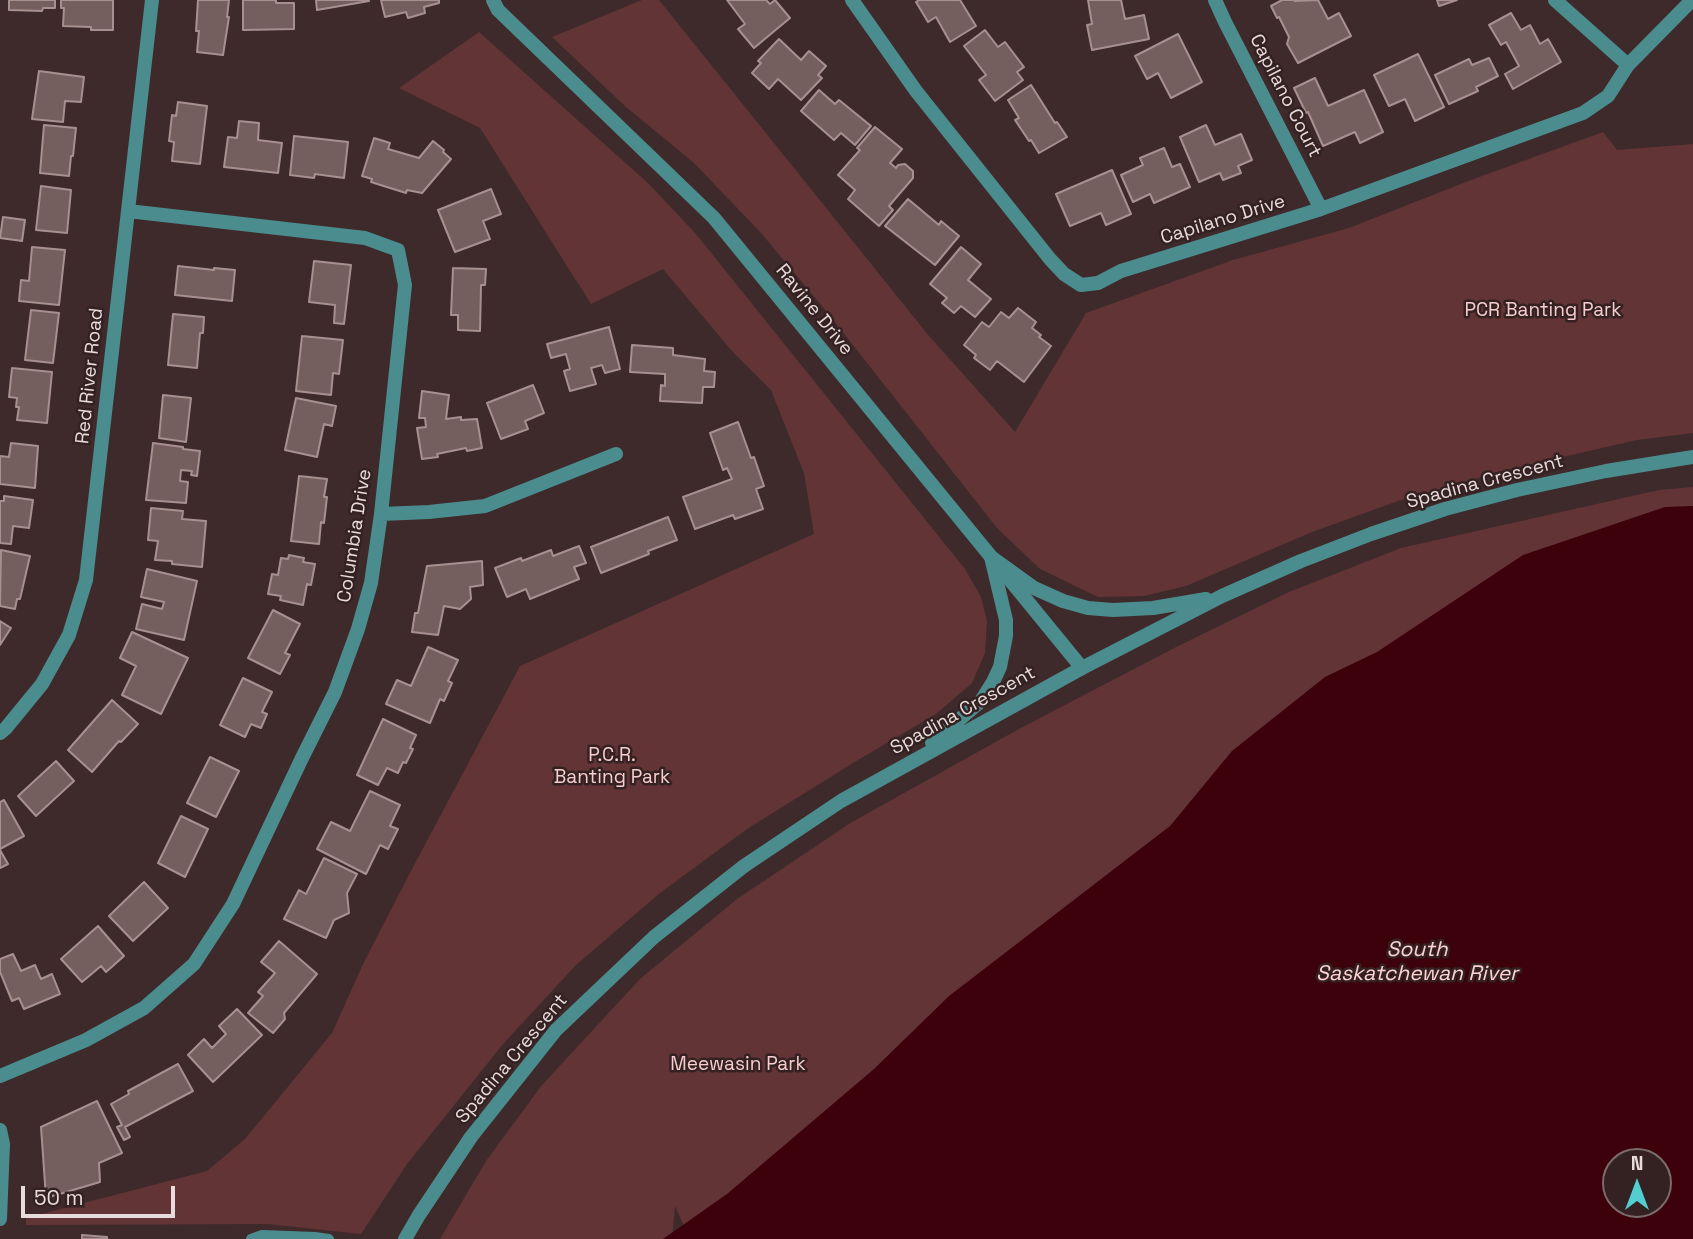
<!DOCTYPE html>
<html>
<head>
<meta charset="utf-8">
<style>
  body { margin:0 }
  #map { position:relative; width:1693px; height:1239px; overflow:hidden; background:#3e2a2b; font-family:"Space Grotesk",sans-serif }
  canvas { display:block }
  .north { position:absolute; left:1602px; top:1148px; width:70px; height:70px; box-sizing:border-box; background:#342121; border:2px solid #7c6b6b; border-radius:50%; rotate:0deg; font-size:19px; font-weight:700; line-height:28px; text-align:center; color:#e8dbdb }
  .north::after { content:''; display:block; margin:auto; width:24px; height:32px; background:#52cdd0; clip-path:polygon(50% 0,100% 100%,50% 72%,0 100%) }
  .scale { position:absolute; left:21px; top:1186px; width:154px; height:32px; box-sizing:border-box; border:4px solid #e8dbdb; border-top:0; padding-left:9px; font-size:21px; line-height:24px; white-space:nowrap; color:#e8dbdb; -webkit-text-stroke:5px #342121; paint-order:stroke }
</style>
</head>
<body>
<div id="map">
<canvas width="1693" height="1239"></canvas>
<div class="north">N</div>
<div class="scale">50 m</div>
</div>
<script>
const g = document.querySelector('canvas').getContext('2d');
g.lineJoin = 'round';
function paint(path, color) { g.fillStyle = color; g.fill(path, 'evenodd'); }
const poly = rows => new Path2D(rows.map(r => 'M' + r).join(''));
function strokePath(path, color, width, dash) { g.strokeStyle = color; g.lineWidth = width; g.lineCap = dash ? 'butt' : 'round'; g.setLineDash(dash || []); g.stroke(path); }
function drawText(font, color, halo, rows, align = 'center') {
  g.font = font + ' "Space Grotesk",sans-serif'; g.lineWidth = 5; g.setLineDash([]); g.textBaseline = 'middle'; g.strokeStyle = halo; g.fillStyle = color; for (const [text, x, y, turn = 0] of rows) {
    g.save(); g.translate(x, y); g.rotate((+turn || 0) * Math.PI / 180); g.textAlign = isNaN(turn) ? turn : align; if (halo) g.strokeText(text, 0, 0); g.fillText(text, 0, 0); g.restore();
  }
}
const green = poly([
  [642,0,659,0,929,336,1015,432,1086,313,1233,260,1349,228,1471,180,1603,132,1617,150,1693,144,1693,433,1637,440,1506,470,1398,501,1312,532,1186,586,1144,596,1098,597,1040,569,997,528,827,312,761,233,694,163,626,107,552,37],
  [479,32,649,184,696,234,965,569,981,597,987,621,985,653,972,683,936,714,853,763,747,829,660,893,576,965,503,1044,407,1164,361,1234,268,1224,26,1225,26,1218,207,1171,245,1139,332,1033,364,962,412,869,520,666,814,534,804,473,771,390,731,350,663,269,591,304,480,128,399,88],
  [1693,487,1693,530,689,1237,675,1206,672,1239,440,1239,486,1161,542,1085,641,978,737,899,852,822,1019,729,1178,646,1289,592,1401,548,1659,490]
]);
const water = poly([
  [1693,506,1693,1239,663,1239,727,1194,874,1069,949,996,1170,826,1232,751,1325,677,1377,652,1523,555,1665,507],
  [1616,1162,1658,1162,1658,1204,1616,1204]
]);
const building = poly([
  [9,0,55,0,55,8,43,8,42,11,9,10,9,0],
  [61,0,113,0,113,30,91,30,91,27,63,26,64,8,61,8,61,0],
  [198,0,229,0,227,17,229,17,223,55,197,52,199,31,196,31,198,0],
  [243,0,276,0,276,3,294,3,294,29,243,30,243,0],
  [316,0,368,0,369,1,317,10,316,0],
  [381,0,439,0,439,3,424,7,425,13,408,18,406,12,385,17,381,0],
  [727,0,766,0,770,4,775,0,790,18,754,48,738,29,745,24,727,0],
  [919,0,960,0,976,26,950,42,936,17,928,22,916,2,919,0],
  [1088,0,1121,0,1125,19,1144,15,1149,39,1092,50,1087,25,1092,24,1088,0],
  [1282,0,1294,0,1295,1,1318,0,1328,19,1339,13,1351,36,1298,63,1287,44,1289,37,1279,17,1277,18,1271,6,1282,0],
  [1437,0,1457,0,1439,6,1437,0],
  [1511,13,1521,30,1530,25,1540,44,1548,39,1561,62,1513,89,1505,74,1519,66,1506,42,1501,45,1489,25,1511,13],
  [985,30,998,47,1005,42,1024,67,1017,72,1023,80,995,101,979,80,986,75,964,46,985,30],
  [1178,34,1202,82,1171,98,1158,73,1147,79,1135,56,1178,34],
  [779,39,801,60,809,51,826,66,818,75,822,78,801,100,778,79,769,89,752,73,761,63,758,61,779,39],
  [1418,54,1444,107,1415,121,1405,99,1389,106,1374,75,1418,54],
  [1489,58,1498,76,1476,87,1478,91,1449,104,1435,75,1469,59,1472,65,1489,58],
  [39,71,84,77,81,102,65,101,63,122,32,119,39,71],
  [1315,78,1328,106,1364,90,1383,132,1360,143,1355,132,1323,146,1308,112,1306,113,1294,88,1315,78],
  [1031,85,1055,123,1057,122,1067,137,1039,153,1031,140,1029,141,1015,120,1019,118,1008,100,1031,85],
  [819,90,835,104,839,100,871,126,855,145,841,133,834,140,801,111,819,90],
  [178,102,207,106,200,164,172,161,174,142,169,141,172,115,176,116,178,102],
  [239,121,259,123,258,140,282,143,278,173,224,167,228,137,237,138,239,121],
  [44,125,76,128,73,156,71,156,69,176,40,173,44,125],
  [1206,125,1215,145,1241,134,1252,160,1238,166,1241,173,1223,180,1220,173,1199,182,1180,137,1206,125],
  [875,127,902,149,890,163,896,168,898,165,905,164,913,171,913,178,889,206,893,210,879,226,848,199,855,190,838,175,860,150,857,148,875,127],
  [294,136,348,142,344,178,315,174,314,178,290,175,294,136],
  [374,138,390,143,388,149,419,158,433,141,444,150,443,152,451,159,422,193,407,190,406,193,371,182,372,179,362,176,374,138],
  [1164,148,1172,167,1180,164,1190,187,1154,203,1150,194,1133,202,1121,175,1143,165,1140,158,1164,148],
  [1112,170,1131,214,1106,225,1101,213,1070,226,1056,194,1112,170],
  [41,186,71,190,67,233,36,230,41,186],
  [491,189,501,214,483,221,490,239,455,252,438,210,491,189],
  [908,199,939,225,941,221,959,236,935,265,885,226,908,199],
  [3,217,25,220,22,241,0,238,3,217],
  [32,247,65,250,59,305,19,301,21,280,29,281,32,247],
  [961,247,981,264,968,280,991,299,975,317,961,306,954,313,942,303,947,298,930,284,961,247],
  [314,261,351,265,344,324,334,323,335,305,309,302,314,261],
  [178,266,214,270,214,268,235,270,232,301,175,295,178,266],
  [453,268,486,269,485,285,481,285,480,331,458,330,458,315,451,315,453,268],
  [1018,308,1036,322,1032,328,1041,335,1039,337,1051,346,1024,382,997,361,990,370,974,358,976,355,964,345,982,322,989,327,1001,312,1009,318,1018,308],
  [31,310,59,313,53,363,25,360,31,310],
  [173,314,204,317,203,333,200,333,197,368,168,365,173,314],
  [609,327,620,369,605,373,602,365,591,368,596,384,570,391,564,371,570,369,566,354,551,358,547,344,609,327],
  [302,336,343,340,339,374,333,373,331,395,296,391,302,336],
  [632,345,673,348,673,355,705,359,704,371,715,372,714,387,703,387,702,403,660,401,661,385,665,386,665,374,630,372,632,345],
  [12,368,52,372,47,423,17,420,19,407,16,407,17,398,9,397,12,368],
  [533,385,544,413,525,421,528,429,501,439,487,403,533,385],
  [422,391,449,395,446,419,461,417,461,420,477,419,482,448,467,451,466,448,437,454,438,457,422,459,417,428,426,427,425,418,419,418,422,391],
  [163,395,191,398,186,442,159,438,163,395],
  [296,398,336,406,332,426,324,424,317,457,285,450,296,398],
  [738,422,751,458,754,457,764,486,756,489,763,509,735,519,733,515,695,529,683,497,732,479,727,468,723,470,710,433,738,422],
  [11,443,38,446,35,488,0,484,0,456,9,457,11,443],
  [153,443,183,447,183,449,200,451,197,476,191,475,192,471,181,470,180,481,188,482,186,503,146,500,153,443],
  [299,476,327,479,324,497,327,497,324,523,321,522,319,544,291,541,299,476],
  [4,496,33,500,29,528,13,526,11,544,0,543,0,501,4,501,4,496],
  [151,508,183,511,182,519,206,521,202,567,172,564,172,561,155,560,158,541,148,540,151,508],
  [668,517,677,540,648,551,649,554,601,573,591,547,668,517],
  [579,546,586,563,574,567,579,579,530,599,526,589,507,597,495,568,521,558,522,561,551,550,553,556,579,546],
  [1,550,30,556,20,599,17,599,15,609,0,606,1,550],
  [289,555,304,558,303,562,315,564,311,585,307,584,303,605,280,600,281,596,268,594,272,574,278,575,281,558,288,559,289,555],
  [482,561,483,585,470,587,471,599,460,609,444,606,438,635,412,632,415,613,418,613,427,566,482,561],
  [147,569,197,581,184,640,136,629,142,604,162,609,164,602,141,597,147,569],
  [273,610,300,624,285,653,290,655,280,674,248,658,273,610],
  [0,621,11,628,0,645,0,621],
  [132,632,188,658,161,714,122,695,136,666,120,658,132,632],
  [428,647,458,660,448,681,452,683,444,701,440,699,430,723,386,704,397,680,411,686,428,647],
  [243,678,272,692,262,712,267,714,261,728,251,724,245,737,220,725,243,678],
  [112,700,138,724,121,742,119,741,92,772,68,750,112,700],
  [383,719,416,735,410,748,413,749,406,763,403,762,398,773,387,768,378,785,357,775,383,719],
  [210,757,239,771,216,817,187,803,210,757],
  [56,761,74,781,36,816,18,796,56,761],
  [370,791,400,805,390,826,398,829,388,849,380,845,366,874,317,849,331,822,350,831,370,791],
  [4,800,24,836,0,849,0,802,4,800],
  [181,816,208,829,185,877,158,863,181,816],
  [0,850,8,864,0,868,0,850],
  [324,858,357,874,347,893,349,913,334,920,326,938,284,919,299,890,306,894,324,858],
  [144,882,168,908,133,941,109,916,144,882],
  [98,926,124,956,106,972,101,966,82,982,61,959,98,926],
  [279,941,317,974,284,1013,285,1019,273,1033,248,1013,263,996,258,992,275,973,261,962,279,941],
  [13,954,21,971,35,965,41,979,52,974,60,994,24,1009,19,998,12,1001,0,972,0,959,13,954],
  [237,1009,262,1035,213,1082,188,1055,204,1039,212,1048,226,1034,219,1026,237,1009],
  [178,1064,193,1091,125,1127,130,1137,124,1140,117,1127,122,1125,111,1104,129,1094,128,1091,178,1064],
  [97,1101,122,1153,99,1163,100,1182,46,1198,41,1127,97,1101],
  [82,1235,107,1237,107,1239,82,1239,82,1235]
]);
const service = poly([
  [251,1239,262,1235,315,1237,329,1239]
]);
const minor = poly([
  [493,0,498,10,714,218,1082,668],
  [852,0,916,91,1050,259,1064,274,1081,285,1098,283,1121,271,1321,209,1583,113,1608,96,1628,65,1692,0],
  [1215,0,1225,22,1321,209],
  [1555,0,1628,65],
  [381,514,429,512,485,506,616,454],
  [0,733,6,728,42,684,69,635,86,580,152,0],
  [0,1076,86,1040,144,1008,194,964,233,904,301,760,335,692,358,629,371,583,381,514,405,285,398,250,365,238,128,211],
  [0,1130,3,1144,0,1219]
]);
const tertiary = poly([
  [991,557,1034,588,1063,601,1088,608,1113,610,1153,608,1206,599],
  [932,743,981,701,993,682,1000,667,1006,636,1006,620,991,557],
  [405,1239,419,1215,471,1137,556,1030,654,937,744,866,841,801,1082,668,1222,596,1301,561,1371,534,1445,509,1517,490,1606,471,1693,457]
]);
const streetNames = [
  ["Capilano Court",1285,96,63],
  ["Capilano Drive",1223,220,-17],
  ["Ravine Drive",814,310,51],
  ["Red River Road",90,376,-84],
  ["Spadina Crescent",1485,482,-15],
  ["Columbia Drive",355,536,-81],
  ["Spadina Crescent",963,711,-29],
  ["Spadina Crescent",512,1059,-50]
];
const parkNames = [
  ["PCR Banting Park",1543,311],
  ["P.C.R.",612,756],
  ["Banting Park",612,778],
  ["Meewasin Park",738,1065]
];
const waterNames = [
  ["South",1417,950],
  ["Saskatchewan River",1417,974]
];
paint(green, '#633436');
paint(water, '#3d010b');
paint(building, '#755e5e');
strokePath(building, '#a99090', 2);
strokePath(service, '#4b8d8e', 10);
strokePath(minor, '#4b8d8e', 14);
strokePath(tertiary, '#4b8d8e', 14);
drawText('19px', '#e8dbdb', '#342121', streetNames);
drawText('19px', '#f7cdcd', '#342121', parkNames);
drawText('italic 21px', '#fdd2d2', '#342121', waterNames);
</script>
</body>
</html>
